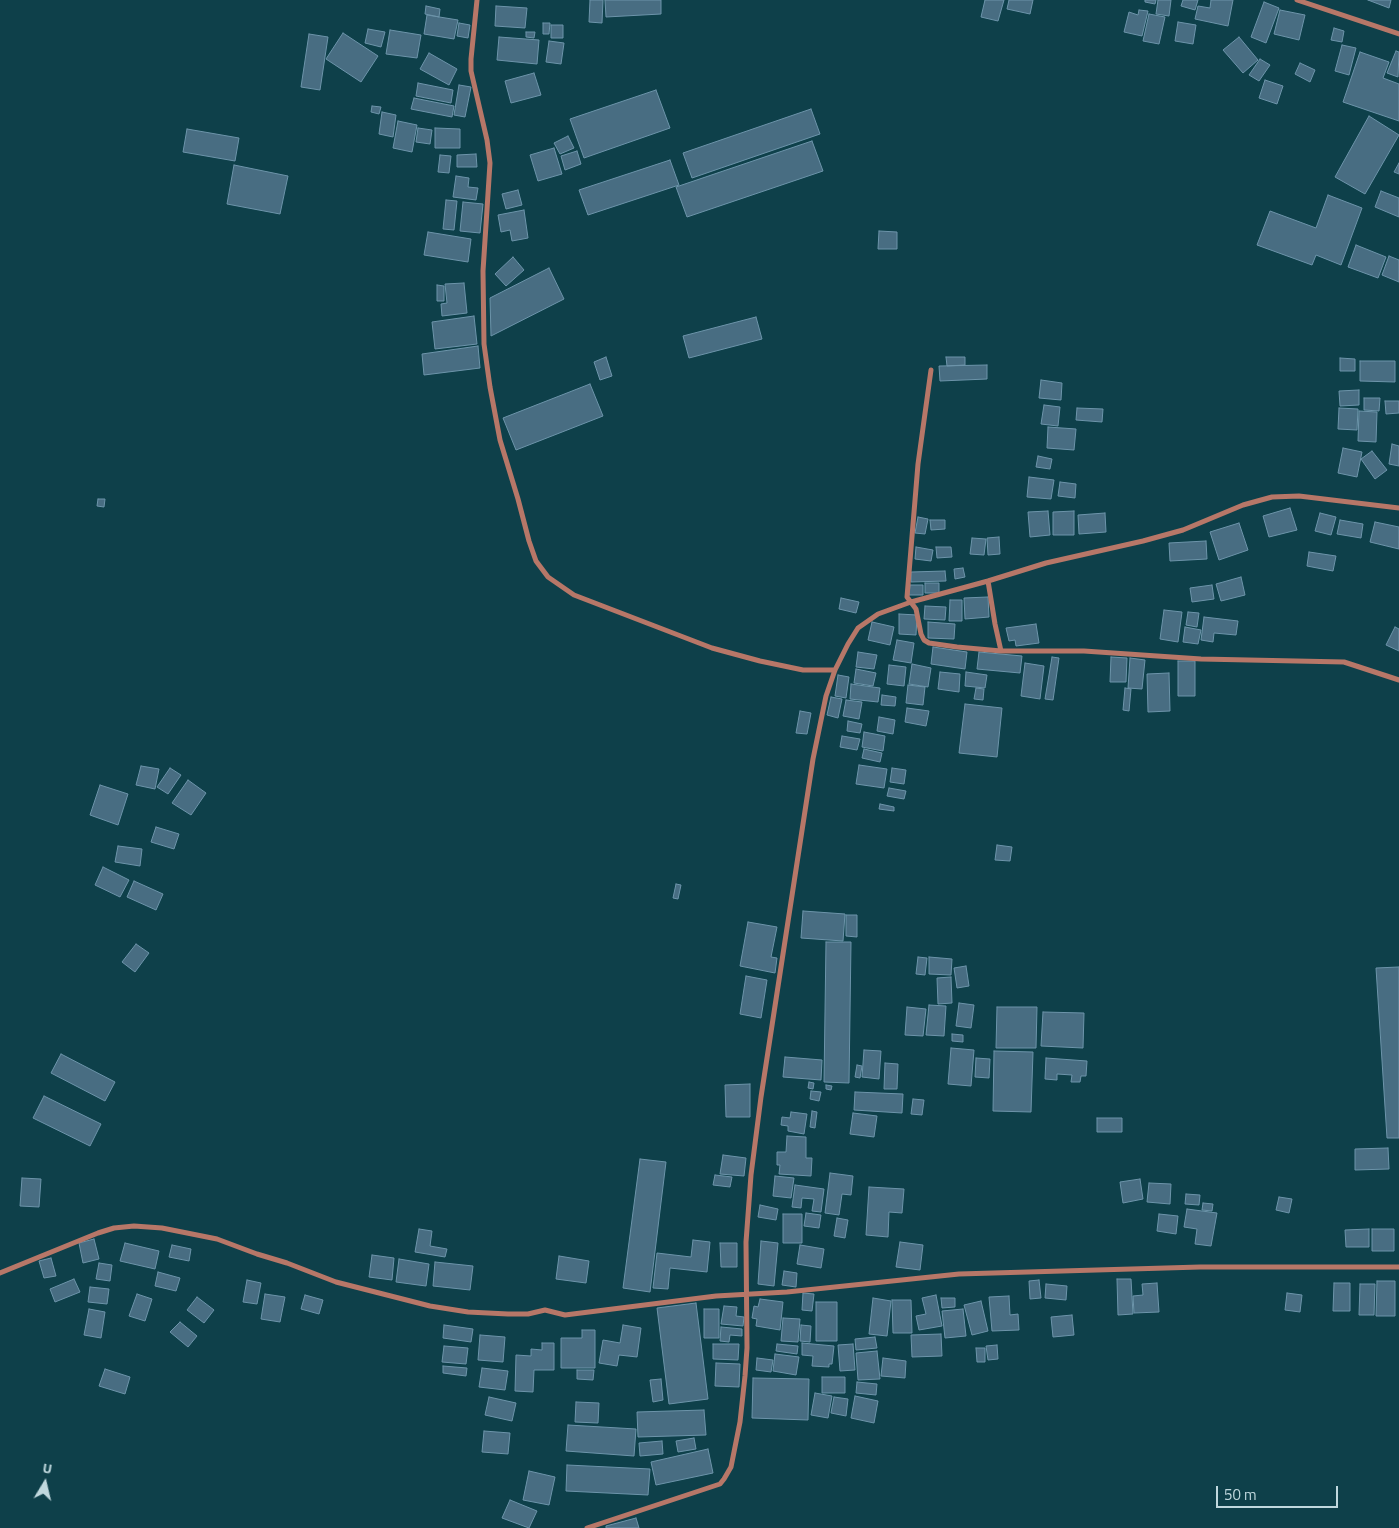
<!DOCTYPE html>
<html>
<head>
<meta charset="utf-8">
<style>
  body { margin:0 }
  #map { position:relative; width:1399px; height:1528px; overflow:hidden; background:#0e404a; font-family:"Titillium Web",sans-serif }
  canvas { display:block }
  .north { position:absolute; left:20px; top:1458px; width:50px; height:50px; -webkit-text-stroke:4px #0e404a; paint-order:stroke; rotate:9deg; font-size:14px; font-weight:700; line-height:20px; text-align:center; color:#c0d8de }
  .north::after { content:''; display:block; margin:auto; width:18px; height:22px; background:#c0d8de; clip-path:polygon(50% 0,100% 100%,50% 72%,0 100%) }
  .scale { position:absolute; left:1216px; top:1486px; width:122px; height:22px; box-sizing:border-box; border:2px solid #c0d8de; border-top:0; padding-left:6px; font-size:15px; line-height:18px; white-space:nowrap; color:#c0d8de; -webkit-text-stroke:4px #0e404a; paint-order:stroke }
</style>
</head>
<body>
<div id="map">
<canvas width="1399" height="1528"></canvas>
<div class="north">U</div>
<div class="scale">50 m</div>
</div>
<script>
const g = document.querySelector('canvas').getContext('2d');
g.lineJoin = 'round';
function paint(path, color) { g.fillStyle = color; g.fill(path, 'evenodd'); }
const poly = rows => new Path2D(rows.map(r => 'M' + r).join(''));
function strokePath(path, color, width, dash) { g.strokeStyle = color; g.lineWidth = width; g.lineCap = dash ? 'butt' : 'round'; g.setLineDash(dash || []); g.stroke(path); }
const building = poly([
  [590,0,603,0,602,23,589,22,590,0],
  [605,0,661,0,661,14,606,17,605,0],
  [985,0,1004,0,998,21,981,17,985,0],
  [1009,0,1033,0,1030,14,1007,9,1009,0],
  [1145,0,1156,0,1155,4,1145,2,1145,0],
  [1158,0,1171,0,1169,16,1156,14,1158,0],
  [1183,0,1198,0,1195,10,1181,6,1183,0],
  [1211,0,1233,0,1228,26,1195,19,1198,6,1210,8,1211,0],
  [1368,0,1391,0,1389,8,1368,0],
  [1264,2,1279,8,1266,43,1251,37,1264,2],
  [426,6,440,9,439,17,425,14,426,6],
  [496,6,527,8,525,28,495,26,496,6],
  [1139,10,1148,11,1142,36,1124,32,1129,12,1138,15,1139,10],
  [1280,10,1305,15,1299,40,1274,34,1280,10],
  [1149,14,1165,17,1159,44,1143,41,1149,14],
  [427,15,458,20,454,39,424,34,427,15],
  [1178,22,1196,25,1193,44,1175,41,1178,22],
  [459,23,470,25,468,38,457,36,459,23],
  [543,23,550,23,549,34,543,34,543,23],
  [551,25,563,25,563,38,551,38,551,25],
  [1334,28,1344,31,1342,42,1331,40,1334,28],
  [368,29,385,32,381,47,365,43,368,29],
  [390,30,421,35,417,58,386,54,390,30],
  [526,32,535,32,534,38,526,37,526,32],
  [343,33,378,56,361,82,326,59,343,33],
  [309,34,328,37,320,90,301,87,309,34],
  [499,37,539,40,537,64,497,60,499,37],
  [1239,37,1258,60,1243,73,1223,50,1239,37],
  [549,41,564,43,561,64,546,62,549,41],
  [1342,45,1356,48,1349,75,1335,71,1342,45],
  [1396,51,1399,52,1398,77,1387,73,1396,51],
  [1360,52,1389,62,1383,78,1399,84,1399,121,1343,102,1360,52],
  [429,53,457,69,449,85,420,69,429,53],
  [1260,59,1270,65,1259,81,1249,75,1260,59],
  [1300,63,1315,70,1310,82,1295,74,1300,63],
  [534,73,541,95,511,103,505,81,534,73],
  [1265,80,1283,86,1277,104,1259,98,1265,80],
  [418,83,453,90,451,103,416,96,418,83],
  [459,85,471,87,465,117,454,115,459,85],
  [656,90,670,128,584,158,570,119,656,90],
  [414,98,454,106,452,117,411,109,414,98],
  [372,106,381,107,379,114,371,112,372,106],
  [811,109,820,134,692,178,683,153,811,109],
  [382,112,396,115,393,137,379,134,382,112],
  [1369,116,1399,135,1365,194,1335,177,1369,116],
  [398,121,417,125,412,152,393,148,398,121],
  [418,128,432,130,430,144,416,142,418,128],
  [435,128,460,129,460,148,435,148,435,128],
  [187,129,239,138,235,161,183,152,187,129],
  [568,136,574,148,560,154,554,143,568,136],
  [812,141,823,171,687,217,676,187,812,141],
  [554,148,562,174,538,181,530,155,554,148],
  [577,151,581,164,565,170,561,156,577,151],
  [476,154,477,167,457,167,457,155,476,154],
  [440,155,451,156,449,173,438,172,440,155],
  [670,160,679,185,588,215,579,190,670,160],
  [1399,163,1399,174,1394,172,1399,163],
  [234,165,288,176,280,214,227,204,234,165],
  [456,176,469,178,468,187,478,188,476,200,453,197,456,176],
  [518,190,522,205,506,209,502,194,518,190],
  [1381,191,1399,198,1399,217,1375,207,1381,191],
  [1328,195,1362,208,1341,265,1316,255,1312,265,1257,245,1270,211,1316,228,1328,195],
  [446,200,457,201,454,230,443,229,446,200],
  [463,202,483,204,480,233,460,231,463,202],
  [524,210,528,238,512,241,510,230,501,232,498,215,524,210],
  [879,231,897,232,897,249,878,249,879,231],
  [428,232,471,239,468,262,424,255,428,232],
  [1356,245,1386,257,1378,278,1348,267,1356,245],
  [1389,256,1399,260,1399,282,1382,275,1389,256],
  [513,257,524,270,506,286,495,274,513,257],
  [549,268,564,299,491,336,490,298,549,268],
  [464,283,467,313,442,316,441,304,447,303,445,284,464,283],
  [437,285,444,286,444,301,437,301,437,285],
  [474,316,477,344,435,349,432,322,474,316],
  [756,317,762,339,689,358,683,336,756,317],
  [478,346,480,368,424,375,422,354,478,346],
  [606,357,612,376,600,380,594,362,606,357],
  [946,357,965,357,965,365,947,366,946,357],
  [1340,358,1355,359,1355,371,1340,371,1340,358],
  [1360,361,1395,361,1395,382,1360,381,1360,361],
  [987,365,987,379,940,381,939,366,987,365],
  [1041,380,1062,383,1061,400,1039,398,1041,380],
  [590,384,603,416,516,450,503,418,590,384],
  [1359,390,1359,405,1340,406,1339,391,1359,390],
  [1364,398,1380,398,1379,411,1364,410,1364,398],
  [1385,401,1399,401,1399,413,1386,414,1385,401],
  [1044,405,1060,407,1058,426,1041,424,1044,405],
  [1077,408,1103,409,1102,422,1076,420,1077,408],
  [1339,408,1358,409,1357,430,1338,429,1339,408],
  [1359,411,1377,412,1376,442,1358,441,1359,411],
  [1048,427,1076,429,1074,450,1047,448,1048,427],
  [1392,444,1399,446,1399,466,1389,464,1392,444],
  [1343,448,1362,452,1357,477,1338,473,1343,448],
  [1372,451,1387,470,1375,479,1361,459,1372,451],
  [1038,456,1052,459,1050,469,1036,467,1038,456],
  [1029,477,1054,480,1051,499,1027,497,1029,477],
  [1060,482,1076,484,1075,498,1058,496,1060,482],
  [98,499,105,499,104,507,97,506,98,499],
  [1290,508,1297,530,1269,537,1263,516,1290,508],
  [1048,511,1050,535,1030,537,1028,512,1048,511],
  [1074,511,1074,535,1053,535,1053,512,1074,511],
  [1105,513,1106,532,1079,534,1078,515,1105,513],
  [1320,513,1336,517,1331,535,1315,531,1320,513],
  [918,517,928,519,925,534,915,533,918,517],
  [930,520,945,520,945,529,931,530,930,520],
  [1340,520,1363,524,1361,538,1337,534,1340,520],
  [1375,522,1399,527,1399,549,1370,542,1375,522],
  [1239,523,1248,550,1219,560,1210,532,1239,523],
  [999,537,1000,554,988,555,987,538,999,537],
  [972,538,986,539,984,555,970,554,972,538],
  [1206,541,1207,559,1170,561,1169,543,1206,541],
  [916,547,933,550,931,561,915,559,916,547],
  [936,547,951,547,952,557,937,558,936,547],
  [1309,552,1336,556,1333,571,1307,566,1309,552],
  [963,568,965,577,955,579,954,569,963,568],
  [945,571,946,581,911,582,911,572,945,571],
  [1241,577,1245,595,1221,601,1216,584,1241,577],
  [925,583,939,583,939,593,925,593,925,583],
  [910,585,923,585,923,595,909,595,910,585],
  [1212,585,1214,599,1192,602,1190,588,1212,585],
  [988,597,989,617,965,619,964,598,988,597],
  [841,598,859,602,856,613,839,609,841,598],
  [950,600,962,600,962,621,949,621,950,600],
  [925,606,946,607,945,620,924,619,925,606],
  [1164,610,1182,612,1178,642,1160,639,1164,610],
  [1188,612,1199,613,1197,627,1186,625,1188,612],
  [899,614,917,615,916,635,899,634,899,614],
  [1204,617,1238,621,1236,635,1214,633,1213,642,1201,640,1204,617],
  [872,622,894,627,890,645,868,640,872,622],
  [928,622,955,624,954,639,928,638,928,622],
  [1036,624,1039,643,1016,646,1015,640,1009,641,1006,628,1036,624],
  [1185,627,1201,630,1198,644,1183,642,1185,627],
  [1395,627,1399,629,1399,651,1386,645,1395,627],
  [897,640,914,643,911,663,893,660,897,640],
  [933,647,967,652,965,669,931,664,933,647],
  [858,652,877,655,874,669,856,667,858,652],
  [979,652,1022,656,1020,673,977,669,979,652],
  [1052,657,1059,658,1053,700,1045,699,1052,657],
  [1111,657,1127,658,1126,682,1110,682,1111,657],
  [1130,658,1145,660,1142,689,1128,688,1130,658],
  [1178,661,1195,661,1195,696,1178,696,1178,661],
  [1025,663,1044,666,1040,699,1021,696,1025,663],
  [912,664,931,668,928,687,909,684,912,664],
  [889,665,906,667,904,686,887,684,889,665],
  [856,669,876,673,873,686,854,683,856,669],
  [940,672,960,674,959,692,938,689,940,672],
  [966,672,987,675,985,688,965,686,966,672],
  [1169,673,1170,711,1148,712,1147,674,1169,673],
  [838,675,849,677,846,698,835,696,838,675],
  [851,684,880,688,878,702,850,699,851,684],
  [908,685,925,687,923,705,906,703,908,685],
  [976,688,984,689,983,700,974,699,976,688],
  [1125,688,1131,689,1129,711,1123,710,1125,688],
  [882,695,896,697,895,706,881,705,882,695],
  [831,697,842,699,838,718,827,715,831,697],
  [846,700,862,702,859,719,843,716,846,700],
  [965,704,1002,708,997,757,959,753,965,704],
  [907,708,929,711,926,726,905,722,907,708],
  [800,711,811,713,807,734,796,733,800,711],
  [879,717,895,720,893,734,877,731,879,717],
  [848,721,862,724,860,733,847,731,848,721],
  [864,732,885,736,883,751,862,747,864,732],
  [842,736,860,739,857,750,840,747,842,736],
  [864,749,882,753,880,762,862,758,864,749],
  [859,765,887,769,884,788,856,784,859,765],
  [141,766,159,769,155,789,136,785,141,766],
  [170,768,181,775,168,794,157,787,170,768],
  [892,768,906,770,904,784,890,782,892,768],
  [188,780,206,793,191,815,172,803,188,780],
  [100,785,128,794,118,825,90,815,100,785],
  [889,788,906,791,904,799,887,796,889,788],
  [880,804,894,807,894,811,879,809,880,804],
  [156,827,179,834,174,849,151,842,156,827],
  [997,845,1012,847,1010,861,995,860,997,845],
  [118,846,142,849,140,866,115,862,118,846],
  [103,867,129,880,120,897,95,885,103,867],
  [134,881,163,894,156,910,127,897,134,881],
  [676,884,681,885,678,899,673,898,676,884],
  [803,911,845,914,843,941,801,938,803,911],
  [846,915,857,915,857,937,846,936,846,915],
  [748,922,777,927,771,957,777,958,775,973,740,966,748,922],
  [826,942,851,942,849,1083,824,1082,826,942],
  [136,944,149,953,135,972,122,962,136,944],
  [918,957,927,958,925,975,916,974,918,957],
  [929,957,952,959,951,975,929,974,929,957],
  [966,966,969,986,957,988,954,968,966,966],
  [1399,967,1399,1138,1387,1138,1376,968,1399,967],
  [746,976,767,980,761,1018,740,1014,746,976],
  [951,977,952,1003,938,1004,937,978,951,977],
  [959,1003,974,1005,971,1028,956,1026,959,1003],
  [929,1005,946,1006,944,1036,926,1035,929,1005],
  [907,1007,926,1009,923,1036,905,1035,907,1007],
  [997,1007,1037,1007,1036,1048,996,1048,997,1007],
  [1043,1012,1084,1013,1083,1048,1041,1046,1043,1012],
  [952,1034,963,1035,963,1042,952,1041,952,1034],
  [951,1048,974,1050,971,1086,948,1084,951,1048],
  [864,1050,881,1051,879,1079,862,1077,864,1050],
  [994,1051,1033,1052,1031,1112,993,1111,994,1051],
  [61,1054,115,1082,105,1101,51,1073,61,1054],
  [785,1057,822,1060,821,1080,783,1077,785,1057],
  [976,1058,990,1059,989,1078,975,1077,976,1058],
  [1046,1058,1087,1061,1086,1076,1081,1076,1080,1082,1071,1082,1072,1075,1057,1074,1057,1080,1045,1079,1046,1058],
  [885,1063,898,1064,897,1089,884,1089,885,1063],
  [857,1065,862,1066,860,1078,855,1077,857,1065],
  [809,1082,814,1083,813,1089,808,1088,809,1082],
  [750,1084,750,1117,726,1117,725,1085,750,1084],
  [826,1085,832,1086,831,1090,826,1089,826,1085],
  [811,1091,821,1092,819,1101,810,1099,811,1091],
  [855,1092,903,1094,902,1113,854,1110,855,1092],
  [44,1096,101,1124,90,1146,33,1118,44,1096],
  [913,1099,924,1100,922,1115,911,1114,913,1099],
  [812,1111,817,1112,815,1128,810,1127,812,1111],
  [791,1112,807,1114,804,1134,788,1131,788,1126,781,1125,782,1117,790,1118,791,1112],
  [853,1113,877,1116,874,1137,850,1134,853,1113],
  [1097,1118,1122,1118,1122,1132,1097,1132,1097,1118],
  [787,1136,806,1137,806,1158,812,1158,811,1176,779,1174,780,1165,777,1165,777,1152,786,1152,787,1136],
  [1388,1148,1389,1169,1355,1170,1355,1149,1388,1148],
  [723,1155,746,1158,744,1176,720,1174,723,1155],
  [640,1159,666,1162,650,1292,623,1288,640,1159],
  [830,1173,853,1176,851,1195,842,1194,839,1215,825,1213,830,1173],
  [715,1175,732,1177,730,1187,713,1185,715,1175],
  [775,1176,794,1178,791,1198,773,1196,775,1176],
  [22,1178,41,1179,39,1207,20,1206,22,1178],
  [1140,1179,1143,1199,1123,1203,1120,1182,1140,1179],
  [1149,1183,1171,1184,1170,1204,1147,1202,1149,1183],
  [795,1185,824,1189,821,1212,812,1211,814,1199,802,1198,801,1208,792,1207,795,1185],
  [869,1187,904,1189,902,1213,889,1212,888,1237,866,1235,869,1187],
  [1186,1194,1200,1195,1199,1205,1185,1204,1186,1194],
  [1279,1197,1292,1199,1289,1213,1276,1210,1279,1197],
  [1203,1203,1213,1204,1212,1211,1202,1210,1203,1203],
  [760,1205,778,1209,776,1220,758,1217,760,1205],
  [1187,1209,1217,1213,1211,1246,1195,1244,1197,1229,1184,1227,1187,1209],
  [806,1213,821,1215,819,1228,804,1226,806,1213],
  [783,1214,802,1214,802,1243,783,1243,783,1214],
  [1159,1214,1178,1216,1176,1234,1157,1231,1159,1214],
  [837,1218,848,1220,845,1238,834,1236,837,1218],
  [419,1229,432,1231,430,1246,447,1249,445,1257,415,1252,419,1229],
  [1369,1229,1369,1247,1346,1247,1345,1230,1369,1229],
  [1372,1229,1394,1229,1394,1251,1372,1251,1372,1229],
  [94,1239,99,1259,83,1263,79,1243,94,1239],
  [693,1240,710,1242,707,1272,670,1268,668,1289,653,1288,657,1253,691,1257,693,1240],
  [761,1241,778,1243,774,1286,758,1284,761,1241],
  [900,1242,923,1245,920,1270,896,1267,900,1242],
  [125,1243,159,1251,155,1269,120,1261,125,1243],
  [720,1243,737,1243,737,1267,721,1267,720,1243],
  [172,1245,191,1249,189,1261,169,1257,172,1245],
  [800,1245,824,1249,821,1268,797,1264,800,1245],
  [372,1255,394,1258,392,1280,369,1277,372,1255],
  [559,1256,589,1261,586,1283,556,1279,559,1256],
  [51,1258,56,1276,44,1278,39,1261,51,1258],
  [399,1259,429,1264,426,1286,396,1282,399,1259],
  [435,1262,473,1266,470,1290,433,1286,435,1262],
  [99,1263,112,1265,110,1281,96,1279,99,1263],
  [784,1271,797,1273,796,1287,782,1285,784,1271],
  [158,1272,180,1278,176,1291,155,1286,158,1272],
  [74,1279,80,1292,55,1302,50,1289,74,1279],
  [1117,1279,1131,1279,1133,1314,1118,1315,1117,1279],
  [247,1280,261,1283,257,1304,243,1302,247,1280],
  [1039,1280,1041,1298,1030,1299,1029,1281,1039,1280],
  [1377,1281,1395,1281,1395,1316,1376,1316,1377,1281],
  [1157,1283,1159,1312,1134,1313,1133,1296,1143,1295,1142,1284,1157,1283],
  [1334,1283,1350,1283,1350,1311,1333,1311,1334,1283],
  [1046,1284,1067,1286,1066,1300,1045,1298,1046,1284],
  [1360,1284,1375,1284,1374,1315,1359,1315,1360,1284],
  [90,1287,109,1289,107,1304,88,1302,90,1287],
  [803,1293,814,1294,812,1311,802,1310,803,1293],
  [1287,1293,1302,1295,1300,1312,1285,1310,1287,1293],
  [137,1294,152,1299,145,1321,129,1316,137,1294],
  [265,1294,285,1297,280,1322,261,1319,265,1294],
  [305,1295,323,1300,319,1314,301,1309,305,1295],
  [936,1295,942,1326,919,1330,916,1316,926,1314,922,1298,936,1295],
  [1009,1296,1010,1315,1018,1314,1019,1330,992,1331,989,1297,1009,1296],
  [197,1297,214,1310,204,1323,187,1310,197,1297],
  [873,1298,891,1301,887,1336,869,1334,873,1298],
  [941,1298,955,1298,955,1307,942,1308,941,1298],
  [760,1299,783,1302,780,1330,756,1326,757,1319,752,1318,754,1306,758,1307,760,1299],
  [892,1300,911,1300,912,1333,893,1333,892,1300],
  [981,1301,988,1331,972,1335,964,1305,981,1301],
  [816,1302,837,1302,837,1341,816,1341,816,1302],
  [696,1303,708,1399,669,1404,657,1308,696,1303],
  [724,1306,737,1307,736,1316,744,1317,743,1326,721,1324,724,1306],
  [89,1309,105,1312,101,1338,84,1335,89,1309],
  [704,1309,719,1309,719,1338,704,1338,704,1309],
  [963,1309,966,1336,945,1338,942,1311,963,1309],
  [1072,1315,1074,1335,1053,1337,1051,1317,1072,1315],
  [783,1318,800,1319,798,1342,781,1341,783,1318],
  [180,1322,197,1336,188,1347,170,1332,180,1322],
  [444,1325,473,1329,471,1342,443,1338,444,1325],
  [623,1325,641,1328,637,1357,619,1355,617,1366,599,1363,603,1340,620,1343,623,1325],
  [801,1325,811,1326,810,1342,800,1341,801,1325],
  [721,1327,742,1329,742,1336,730,1335,729,1342,720,1341,721,1327],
  [582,1330,595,1330,595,1368,561,1368,561,1338,582,1338,582,1330],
  [941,1334,942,1356,912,1357,911,1335,941,1334],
  [480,1335,505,1337,503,1362,478,1360,480,1335],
  [875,1337,877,1348,856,1350,855,1339,875,1337],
  [542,1343,554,1343,554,1370,534,1370,533,1392,515,1391,516,1355,531,1356,531,1349,542,1350,542,1343],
  [802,1343,834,1346,832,1364,829,1364,829,1367,812,1366,813,1356,802,1355,802,1343],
  [713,1344,739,1344,738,1360,713,1359,713,1344],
  [777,1344,798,1346,797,1354,776,1351,777,1344],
  [853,1344,855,1370,840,1371,838,1345,853,1344],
  [997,1345,998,1359,988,1360,986,1346,997,1345],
  [444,1346,468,1348,466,1364,442,1362,444,1346],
  [976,1348,985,1348,985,1362,977,1362,976,1348],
  [877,1351,880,1379,858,1380,856,1353,877,1351],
  [775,1354,799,1357,796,1375,773,1371,775,1354],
  [757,1358,773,1360,771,1372,756,1370,757,1358],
  [883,1358,906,1361,905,1378,881,1376,883,1358],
  [716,1363,740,1364,739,1387,715,1386,716,1363],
  [443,1366,467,1368,466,1376,443,1373,443,1366],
  [482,1368,508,1371,505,1390,479,1387,482,1368],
  [105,1369,130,1377,125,1394,99,1386,105,1369],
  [577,1370,594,1370,593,1380,577,1379,577,1370],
  [822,1377,845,1377,845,1393,822,1393,822,1377],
  [753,1378,809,1379,808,1420,752,1418,753,1378],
  [661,1379,663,1400,653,1402,650,1380,661,1379],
  [857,1382,877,1384,876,1395,856,1393,857,1382],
  [815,1393,832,1396,828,1418,811,1415,815,1393],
  [855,1396,878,1401,874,1423,851,1418,855,1396],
  [489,1397,516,1403,512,1421,485,1415,489,1397],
  [834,1397,848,1399,846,1416,831,1413,834,1397],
  [576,1402,599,1403,598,1423,575,1422,576,1402],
  [704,1410,706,1435,638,1437,637,1412,704,1410],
  [568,1425,636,1429,634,1456,566,1451,568,1425],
  [484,1431,510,1433,508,1454,482,1452,484,1431],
  [694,1438,696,1449,678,1452,676,1441,694,1438],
  [662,1441,663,1454,640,1456,639,1443,662,1441],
  [708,1449,713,1473,656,1485,651,1462,708,1449],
  [567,1465,650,1469,648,1495,566,1491,567,1465],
  [529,1471,555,1477,549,1505,523,1500,529,1471],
  [510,1500,537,1511,529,1528,502,1518,510,1500],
  [636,1518,639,1528,606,1528,606,1526,636,1518]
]);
const minor = poly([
  [477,0,471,59,471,71,487,140,490,163,483,271,484,344,490,387,500,440,518,499,529,541,536,561,548,577,574,595,712,648,760,661,803,670,835,670],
  [1297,0,1399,34],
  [931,370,918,464,907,597,916,609,921,634,924,640,929,643,957,647,1001,651],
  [988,581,995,624,1001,651,1084,651,1201,659,1344,662,1399,680],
  [0,1273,98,1233,114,1228,134,1226,162,1228,217,1239,257,1254,287,1263,336,1282,430,1306,468,1312,508,1314,528,1314,545,1310,565,1315,716,1296,787,1292,959,1274,1200,1267,1399,1267],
  [587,1528,720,1484,724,1479,731,1467,740,1422,745,1376,747,1348,746,1242,751,1175,761,1097,813,759,826,696,835,670,848,644,858,628,878,614,911,602,988,581,1046,563,1143,541,1183,530,1243,505,1272,497,1299,496,1399,508]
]);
paint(building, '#486d82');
strokePath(building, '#6d94aa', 1);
strokePath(minor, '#b77768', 5);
</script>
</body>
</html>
